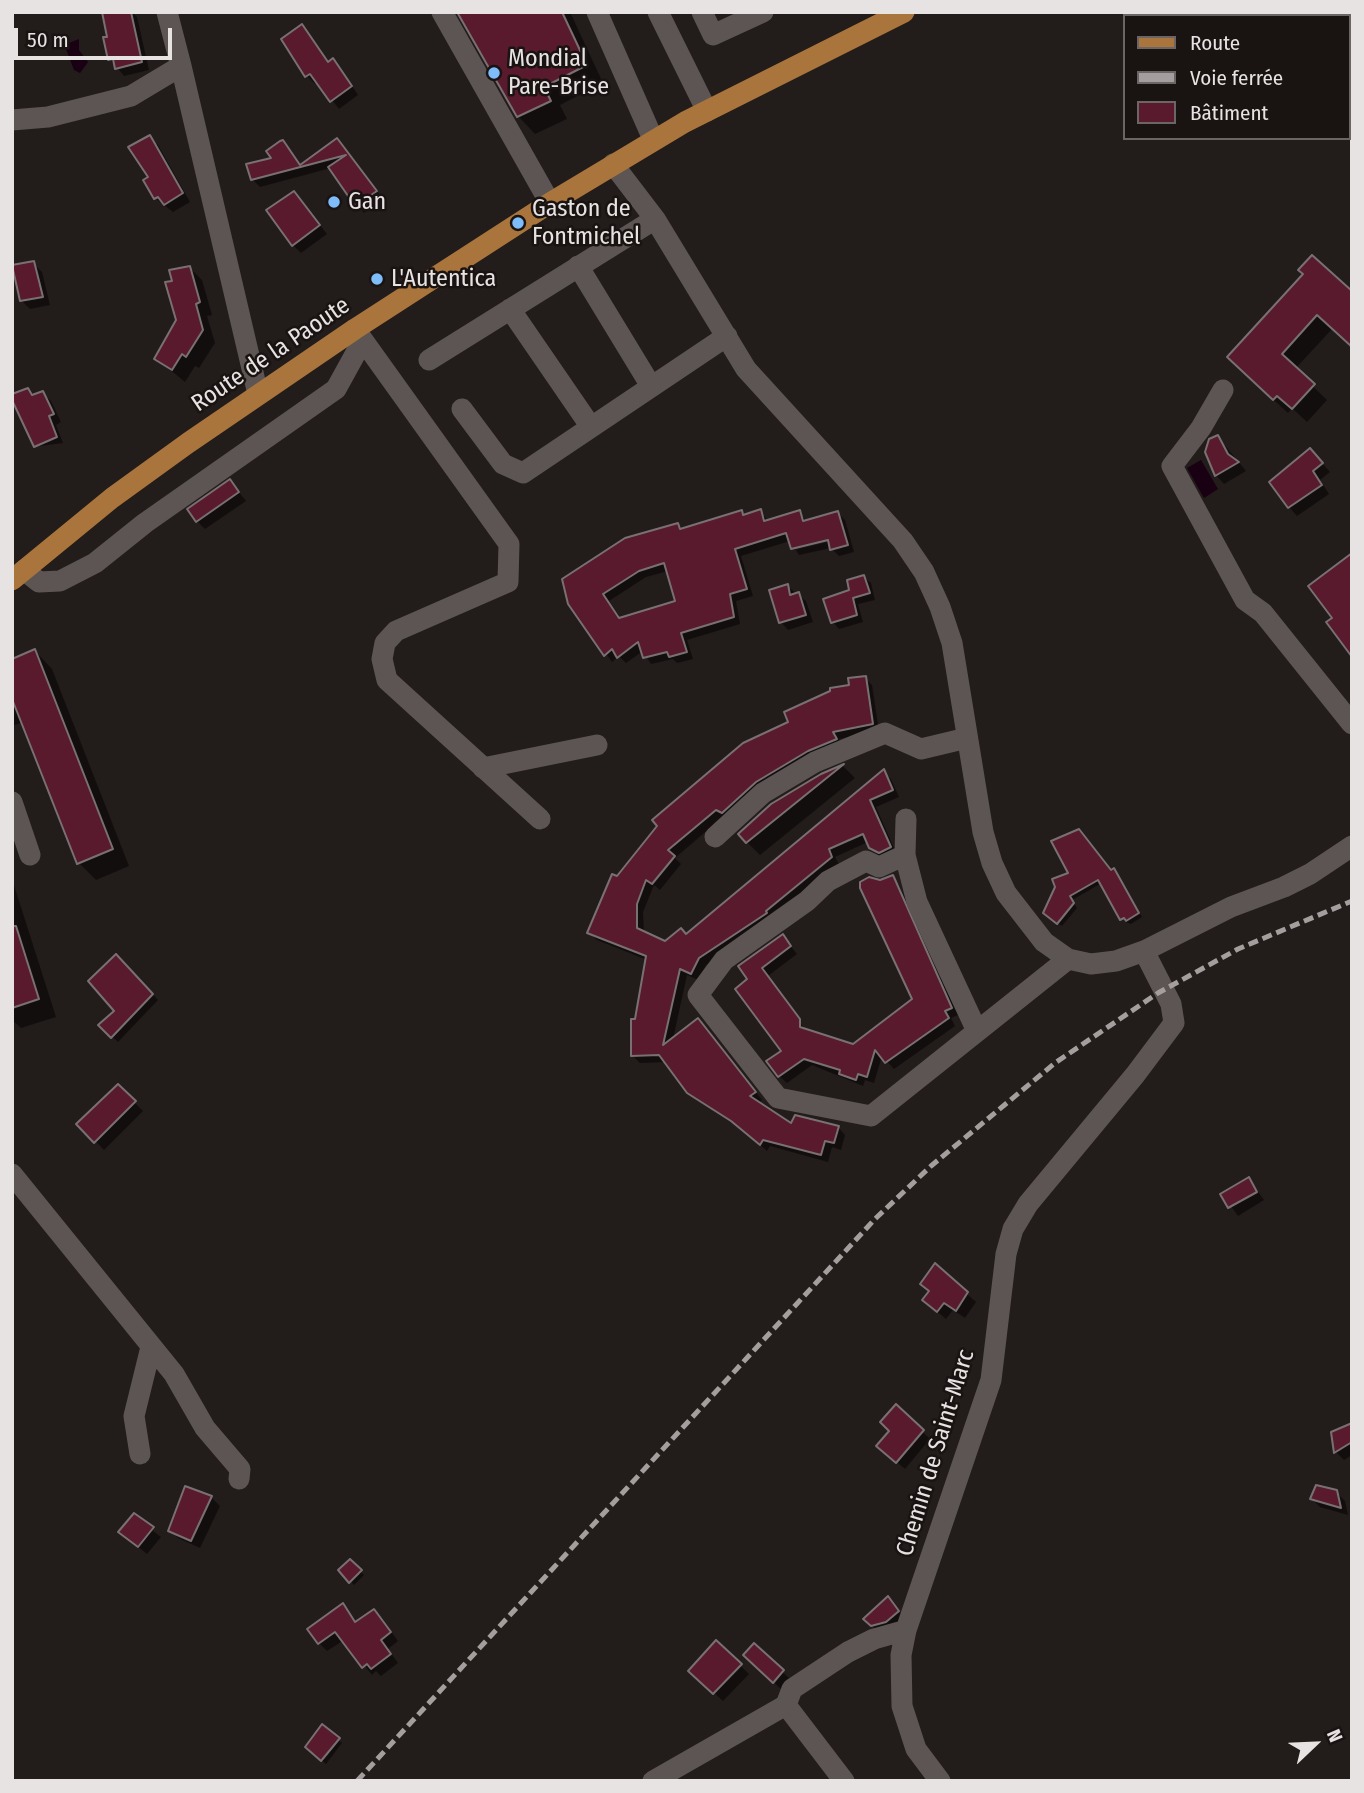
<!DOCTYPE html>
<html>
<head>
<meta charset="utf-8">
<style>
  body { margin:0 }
  #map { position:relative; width:1364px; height:1793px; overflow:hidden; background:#221c1b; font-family:"Fira Sans Condensed",sans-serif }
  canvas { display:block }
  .frame { position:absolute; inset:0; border:14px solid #e7e3e2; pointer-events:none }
  .legend { position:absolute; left:1123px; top:14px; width:228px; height:126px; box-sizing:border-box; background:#191312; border:2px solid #6b6665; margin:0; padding:9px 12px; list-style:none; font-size:21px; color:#e7e3e2 }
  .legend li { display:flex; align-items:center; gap:14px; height:35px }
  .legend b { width:35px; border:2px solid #6b6665 }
  .north { position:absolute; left:1280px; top:1709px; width:70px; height:70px; -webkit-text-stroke:5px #191312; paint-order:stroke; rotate:67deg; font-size:19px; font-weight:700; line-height:28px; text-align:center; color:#e7e3e2 }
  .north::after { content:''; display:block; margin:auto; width:24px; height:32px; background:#e7e3e2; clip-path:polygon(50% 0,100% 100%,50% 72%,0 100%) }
  .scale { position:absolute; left:14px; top:28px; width:158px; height:32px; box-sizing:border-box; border:4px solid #e7e3e2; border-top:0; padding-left:9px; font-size:21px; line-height:24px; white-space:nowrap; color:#e7e3e2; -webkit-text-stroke:5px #191312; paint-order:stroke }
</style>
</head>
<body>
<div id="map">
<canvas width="1364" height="1793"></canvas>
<div class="frame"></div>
<ul class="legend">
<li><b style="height:9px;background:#a9753c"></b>Route</li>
<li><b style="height:9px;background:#a49f9e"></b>Voie ferrée</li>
<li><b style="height:19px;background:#581a2c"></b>Bâtiment</li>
</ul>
<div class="north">N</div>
<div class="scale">50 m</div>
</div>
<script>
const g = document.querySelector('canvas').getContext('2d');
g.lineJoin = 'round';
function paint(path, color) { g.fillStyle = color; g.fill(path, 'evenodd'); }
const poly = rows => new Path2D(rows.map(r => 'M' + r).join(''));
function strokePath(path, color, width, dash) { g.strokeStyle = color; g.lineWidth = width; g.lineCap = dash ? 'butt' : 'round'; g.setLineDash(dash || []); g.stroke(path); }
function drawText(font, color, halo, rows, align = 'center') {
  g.font = font + ' "Fira Sans Condensed",sans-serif'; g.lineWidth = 5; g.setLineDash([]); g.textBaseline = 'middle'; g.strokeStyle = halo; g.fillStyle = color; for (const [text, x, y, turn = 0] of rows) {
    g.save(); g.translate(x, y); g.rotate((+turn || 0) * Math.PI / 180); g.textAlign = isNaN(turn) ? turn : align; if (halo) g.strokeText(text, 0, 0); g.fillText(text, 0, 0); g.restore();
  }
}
const water = poly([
  [79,39,79,50,88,62,80,73,74,70,66,49,69,43],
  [1201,460,1218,489,1204,498,1187,468]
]);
const shadow = poly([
  [114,12,132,12,137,17,149,70,124,76,110,59],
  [459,12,570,12,603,83,560,105,567,119,535,134,518,116],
  [1204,12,1248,12,1250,16,1203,16],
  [302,26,329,63,333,60,340,68,358,95,339,109,318,82,315,84,307,76,284,39],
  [149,137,158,145,190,202,173,212,155,198,150,177],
  [337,140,383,199,364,213,331,168,260,187,252,179,273,159,283,142,301,166],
  [294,193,327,234,301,253,293,245],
  [33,263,42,272,50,305,30,309,21,300],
  [189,267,202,280,212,315,207,316,215,343,199,368,195,366,185,382,156,358,178,321,174,282],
  [1305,274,1333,328,1295,369,1327,400,1307,422,1292,408,1288,413,1243,372],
  [27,390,34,397,43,393,51,401,61,422,56,425,63,443,40,446,31,438],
  [1218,437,1246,471,1224,484,1216,475],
  [1318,459,1330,472,1320,480,1329,494,1297,516,1289,507],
  [230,481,246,501,205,529,197,521],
  [760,511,769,522,799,512,807,522,838,513,845,520,854,552,839,556,831,548,799,555,790,541,741,556,753,596,736,601,740,624,687,640,693,659,677,663,673,659,651,664,643,651,626,663,619,656,612,662,570,603,678,525,683,530,741,512,745,516],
  [836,537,836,540,794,550,794,546],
  [668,571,677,602,621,619,609,601,646,577],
  [864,577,871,583,875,600,858,604,863,622,839,629,833,622],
  [787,586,806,601,813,622,788,630,781,622],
  [35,651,52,669,129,866,96,880,79,863,23,722,15,725,12,722,12,661],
  [865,678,872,685,879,731,839,739,843,746,724,816,675,858,681,864,660,890,654,885,643,912,644,933,666,943,686,936,884,772,891,779,899,797,876,807,897,855,887,859,878,855,868,842,835,857,839,864,773,921,706,965,698,980,687,975,673,1039,705,1028,762,1100,758,1103,792,1125,838,1127,845,1135,841,1150,832,1147,828,1162,770,1146,767,1151,741,1128,697,1100,666,1062,640,1063,633,1056,647,960,597,940,589,933,618,878,791,723],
  [843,766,855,778,760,855,747,842,822,775],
  [1111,872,1117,874,1142,917,1131,924,1125,922,1102,883,1072,900,1077,908,1062,926,1049,917,1057,887],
  [892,877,899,885,958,1015,951,1018,955,1026,894,1069,882,1056,874,1083,865,1080,863,1086,812,1065,787,1083,779,1076,784,1051,750,980,783,937,797,954,768,976,806,1031,853,1046,914,1000,880,882],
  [12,879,56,1017,21,1028,12,1020],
  [116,956,158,1000,118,1042,101,1026,117,1011],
  [118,1086,143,1111,104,1150,79,1124],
  [1249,1179,1264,1200,1238,1216,1223,1195],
  [935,1266,976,1302,965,1318,953,1310,946,1319,933,1308,931,1292],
  [896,1406,930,1439,905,1469,886,1453],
  [1352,1425,1352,1455,1344,1460,1336,1452,1333,1434],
  [1336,1492,1345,1501,1348,1515,1320,1507,1312,1499],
  [211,1497,220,1506,200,1548,178,1538,170,1530],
  [134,1516,161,1537,147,1554,120,1532],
  [350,1561,364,1575,354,1585,340,1570],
  [888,1599,906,1620,880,1634,866,1619],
  [342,1606,357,1623,374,1611,382,1619,398,1641,388,1649,398,1663,381,1676,376,1671,372,1675,344,1640,327,1651,319,1643],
  [716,1642,749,1674,723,1701,699,1679],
  [754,1645,791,1680,782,1690,745,1655],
  [338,1740,342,1743,326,1764,307,1747]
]);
const building = poly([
  [102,12,131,12,142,62,115,69,113,59,108,60,103,37,107,37,102,12],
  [457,12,562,12,587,65,544,87,551,101,517,117,457,12],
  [302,24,328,62,333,58,352,86,330,102,310,74,305,77,281,39,302,24],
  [150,135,183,193,164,205,158,197,154,199,143,180,148,177,128,147,150,135],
  [337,138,377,191,355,206,328,167,346,155,251,180,246,164,271,158,266,151,280,141,283,140,300,165,337,138],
  [294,191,320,225,292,246,266,210,294,191],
  [1312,255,1352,291,1352,347,1317,315,1282,354,1315,384,1292,409,1277,396,1273,400,1227,357,1303,274,1298,270,1312,255],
  [34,261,43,297,20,301,12,265,34,261],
  [190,266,200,302,196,304,203,330,186,357,182,354,172,370,154,359,176,320,165,282,172,281,169,270,190,266],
  [28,388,32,395,43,391,54,414,49,416,57,437,34,447,12,400,12,394,28,388],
  [1218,435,1228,454,1239,462,1215,476,1205,452,1209,439,1218,435],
  [1310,448,1323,463,1313,471,1322,485,1288,508,1269,482,1310,448],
  [230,479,239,492,196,522,187,509,230,479],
  [761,509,764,521,800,510,803,521,838,511,848,545,830,550,828,540,791,549,786,533,735,549,747,589,730,594,734,617,681,633,687,652,669,657,667,652,643,658,638,642,617,658,612,649,604,656,568,604,562,579,625,538,678,523,680,529,742,510,743,515,761,509],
  [664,563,675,601,619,618,603,594,639,571,664,563],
  [1352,553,1352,657,1326,622,1332,618,1308,586,1352,553],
  [864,575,870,593,853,598,857,615,831,623,823,599,849,590,847,580,864,575],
  [788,584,790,595,799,592,806,615,779,623,769,590,788,584],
  [35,649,113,849,77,864,12,699,12,659,35,649],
  [866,676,873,724,833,732,837,739,808,751,756,782,722,813,716,810,668,850,675,856,652,884,646,880,637,904,637,928,665,941,681,928,686,934,884,769,893,790,870,800,891,847,879,853,869,848,863,834,829,849,832,857,766,911,767,913,699,958,691,974,680,969,663,1045,698,1018,756,1092,750,1096,791,1123,795,1115,839,1126,834,1143,825,1141,821,1155,763,1140,760,1145,731,1121,687,1093,659,1055,631,1056,631,1019,635,1019,646,956,587,933,612,874,617,876,657,826,652,820,743,743,788,722,784,712,830,691,830,688,849,685,848,678,866,676],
  [844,764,746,843,738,834,771,804,821,774,844,764],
  [1079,829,1111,870,1114,868,1139,913,1126,921,1124,918,1120,920,1098,880,1070,896,1074,903,1057,924,1043,913,1055,887,1052,879,1068,873,1051,841,1079,829],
  [893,875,952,1008,945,1011,949,1018,885,1063,875,1050,867,1077,858,1074,856,1080,839,1074,840,1070,804,1059,778,1077,766,1061,781,1051,735,989,747,979,738,966,783,934,791,946,762,968,800,1019,800,1027,853,1044,912,999,860,888,860,882,869,877,880,880,893,875],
  [12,926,16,926,39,999,12,1008,12,926],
  [116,954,153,994,111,1038,98,1025,114,1011,88,981,116,954],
  [118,1084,136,1101,94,1143,76,1124,118,1084],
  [1249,1177,1257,1192,1228,1208,1220,1194,1249,1177],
  [935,1263,968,1292,956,1311,944,1303,937,1312,922,1300,929,1291,920,1284,935,1263],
  [896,1404,924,1430,896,1463,876,1446,889,1431,880,1422,896,1404],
  [1352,1423,1352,1442,1334,1453,1331,1432,1352,1423],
  [1316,1485,1337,1490,1341,1508,1310,1499,1316,1485],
  [185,1486,212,1496,191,1541,168,1531,185,1486],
  [134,1513,154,1527,138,1547,118,1532,134,1513],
  [350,1559,362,1570,349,1583,338,1570,350,1559],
  [888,1596,899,1611,886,1622,871,1626,863,1619,888,1596],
  [343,1603,355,1622,374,1609,391,1632,381,1640,391,1654,371,1669,367,1664,362,1668,335,1632,318,1644,307,1629,343,1603],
  [716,1640,742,1664,713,1694,688,1671,716,1640],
  [754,1643,784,1670,773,1683,743,1655,754,1643],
  [322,1724,340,1738,321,1761,305,1747,322,1724]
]);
const minor = poly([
  [167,12,181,66],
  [442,12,550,203],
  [597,12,653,139],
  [658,12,707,111],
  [702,12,713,35,763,12],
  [12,120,48,117,131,96,181,66,258,394],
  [613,164,655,219,746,369,903,541,924,572,940,607,952,643,983,832,992,863,1006,893,1044,942,1068,959,1091,964,1116,961,1144,951,1231,907,1284,887,1310,874,1352,846],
  [578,266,651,386],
  [510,309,591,427],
  [355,329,509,544,508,582,396,631,385,643,382,659,387,680,540,819],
  [429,360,655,219],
  [1223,390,1201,428,1172,466,1245,600,1263,613,1352,724],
  [462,409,503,464,523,473,727,336],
  [24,570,39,582,60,581,95,563,145,523,336,389,363,340],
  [483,768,597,745],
  [12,802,30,855],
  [715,837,763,793,815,762,885,733,921,749,967,738],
  [905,855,906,819],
  [977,1031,917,902,905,855,879,867,866,861,828,881,807,901,724,960,698,995,778,1098,871,1116,1068,959],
  [12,1174,174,1374,205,1428,240,1469,239,1479],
  [140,1454,134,1416,151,1347],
  [786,1705,844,1781],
  [653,1781,786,1705,792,1689,848,1652,874,1639,906,1630],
  [940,1781,916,1749,902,1706,901,1655,906,1630,991,1380,1006,1254,1013,1229,1028,1204,1135,1075,1174,1023,1171,1004,1144,951]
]);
const major = poly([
  [12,580,112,498,188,443,355,329,550,203,685,122,904,12]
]);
const rail = poly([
  [357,1781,875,1219,931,1166,1055,1063,1158,993,1238,949,1352,901]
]);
const markers = [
  [494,73,7,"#7ebdf9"],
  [334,202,7,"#7ebdf9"],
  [518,223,7,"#7ebdf9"],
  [377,279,7,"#7ebdf9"]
];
const poiNames = [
  ["Mondial",508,59],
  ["Pare-Brise",508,87],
  ["Gan",348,202],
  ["Gaston de",532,209],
  ["Fontmichel",532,237],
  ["L'Autentica",391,279]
];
const streetNames = [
  ["Route de la Paoute",271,355,-34],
  ["Chemin de Saint-Marc",936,1453,-73]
];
paint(water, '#190013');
paint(shadow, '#0007');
paint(building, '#581a2c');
strokePath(building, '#787072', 2);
strokePath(minor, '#5d5553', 21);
strokePath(major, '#a9753c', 21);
strokePath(rail, '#a49f9e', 5, [10, 5]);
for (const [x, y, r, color] of markers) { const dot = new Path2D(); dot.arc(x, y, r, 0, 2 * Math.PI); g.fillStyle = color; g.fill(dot); strokePath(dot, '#191312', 2.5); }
drawText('24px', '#e7e3e2', '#191312', poiNames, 'left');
drawText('24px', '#e7e3e2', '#191312', streetNames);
</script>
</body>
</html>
